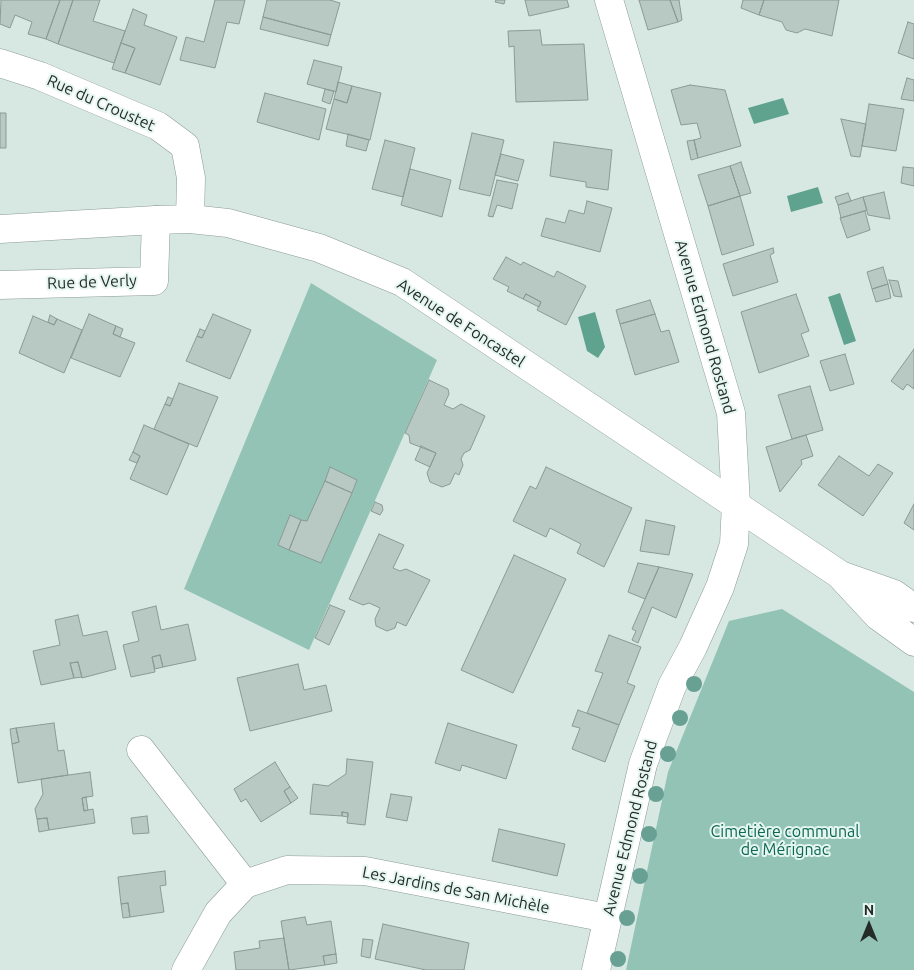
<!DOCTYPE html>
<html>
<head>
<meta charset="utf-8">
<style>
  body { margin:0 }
  #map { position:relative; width:914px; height:970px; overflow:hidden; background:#d7e8e3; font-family:Ubuntu,sans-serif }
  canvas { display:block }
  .north { position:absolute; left:844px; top:900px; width:50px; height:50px; -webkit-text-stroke:4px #e5f6f0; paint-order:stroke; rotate:0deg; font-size:14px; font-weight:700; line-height:20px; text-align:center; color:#252b29 }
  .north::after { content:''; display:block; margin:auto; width:18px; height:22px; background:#252b29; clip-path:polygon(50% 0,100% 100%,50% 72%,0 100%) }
</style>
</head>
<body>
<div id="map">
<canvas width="914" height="970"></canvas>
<div class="north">N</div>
</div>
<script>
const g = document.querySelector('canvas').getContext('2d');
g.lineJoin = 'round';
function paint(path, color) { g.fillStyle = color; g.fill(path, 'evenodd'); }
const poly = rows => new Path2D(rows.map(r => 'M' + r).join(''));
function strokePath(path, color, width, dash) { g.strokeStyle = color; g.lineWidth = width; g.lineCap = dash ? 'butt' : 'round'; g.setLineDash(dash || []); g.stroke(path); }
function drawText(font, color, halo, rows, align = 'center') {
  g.font = font + ' Ubuntu,sans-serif'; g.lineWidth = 4; g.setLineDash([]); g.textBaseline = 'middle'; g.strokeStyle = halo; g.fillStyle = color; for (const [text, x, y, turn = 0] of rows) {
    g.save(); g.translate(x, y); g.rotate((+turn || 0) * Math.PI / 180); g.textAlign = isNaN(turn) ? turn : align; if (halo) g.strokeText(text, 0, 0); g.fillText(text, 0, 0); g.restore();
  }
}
const green = poly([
  [311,283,437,360,309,650,184,589],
  [782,609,914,692,914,970,626,970,668,772,729,621]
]);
const water = poly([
  [783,98,789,114,754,124,748,108],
  [818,187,823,203,791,212,787,196],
  [840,293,856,341,844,345,828,297],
  [595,312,605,347,598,358,587,351,578,317]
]);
const building = poly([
  [1,0,60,0,46,39,28,34,32,22,15,15,10,28,0,24,1,0],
  [60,0,73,0,58,44,46,39,60,0],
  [73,0,100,0,93,21,125,31,114,63,58,44,73,0],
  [215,0,245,0,239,24,227,22,215,68,180,60,186,37,204,42,215,0],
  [267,0,330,0,340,3,331,35,263,17,267,0],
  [496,0,505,0,504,4,495,2,496,0],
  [525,0,567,0,569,7,529,16,525,0],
  [639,0,670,0,678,22,648,30,639,0],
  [670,0,679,0,682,20,678,22,670,0],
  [743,0,764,0,759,15,741,8,743,0],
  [764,0,839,0,832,36,805,29,797,33,786,30,782,22,759,15,764,0],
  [133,9,147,15,144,25,177,37,160,85,125,73,135,48,121,43,133,9],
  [263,17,331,35,328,46,260,29,263,17],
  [908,22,914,24,914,59,898,53,908,22],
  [540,30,542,45,584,44,588,100,516,102,514,46,509,47,508,31,540,30],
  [121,43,135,48,125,73,112,69,121,43],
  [314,60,342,67,336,92,307,84,314,60],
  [907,78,914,80,914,101,901,99,907,78],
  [338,82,352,86,347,103,334,99,338,82],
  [690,85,725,90,741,146,698,158,694,140,701,138,697,123,681,125,671,90,690,85],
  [352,86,381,93,370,140,326,129,334,99,347,103,352,86],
  [325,89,334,91,330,104,322,101,325,89],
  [265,93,326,109,319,140,257,122,265,93],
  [869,104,904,109,896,151,862,146,869,104],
  [0,113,6,113,6,148,0,148,0,113],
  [841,119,866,124,860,157,851,156,841,119],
  [472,133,504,140,490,196,459,189,472,133],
  [348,134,369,140,366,151,346,146,348,134],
  [385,140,415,148,403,197,372,189,385,140],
  [694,140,698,158,691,160,687,141,694,140],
  [554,142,612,150,608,190,586,187,586,182,550,176,554,142],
  [501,154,524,160,518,181,495,175,501,154],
  [741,162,751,193,740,196,730,166,741,162],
  [730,166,740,196,708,206,698,175,730,166],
  [903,167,914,168,914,186,901,183,903,167],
  [410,169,451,180,442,217,401,205,410,169],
  [497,180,518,184,512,209,497,205,493,217,488,216,497,180],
  [884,192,890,219,868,215,863,197,884,192],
  [848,193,851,201,838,205,835,197,848,193],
  [740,196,754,245,722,255,708,206,740,196],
  [863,197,867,210,841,218,838,205,863,197],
  [587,201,612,208,600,252,541,236,546,218,565,223,569,210,584,214,587,201],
  [865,211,870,230,847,238,840,218,865,211],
  [773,248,774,253,770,255,778,282,733,296,723,264,773,248],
  [506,257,521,265,523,262,554,277,557,271,586,286,566,325,537,310,541,302,526,294,523,299,507,291,509,287,493,279,506,257],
  [883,267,888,284,872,289,867,272,883,267],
  [889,280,898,281,902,297,894,296,889,280],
  [888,284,891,298,876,302,872,289,888,284],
  [526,294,541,302,539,307,523,299,526,294],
  [796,294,809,331,801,334,809,356,759,373,741,312,796,294],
  [650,300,655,314,620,324,616,310,650,300],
  [89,314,116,326,113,334,135,343,120,377,71,358,89,314],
  [213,314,251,330,230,379,186,361,197,336,202,338,213,314],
  [655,314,661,332,669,330,679,362,635,375,620,324,655,314],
  [50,315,57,319,54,325,48,322,50,315],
  [33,316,54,325,57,319,82,330,64,373,19,353,33,316],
  [116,326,123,329,120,337,113,334,116,326],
  [200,329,205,331,202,338,197,336,200,329],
  [914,349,914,389,907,384,903,390,891,381,914,349],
  [845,354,854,384,830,391,820,361,845,354],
  [429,380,448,389,449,394,444,405,453,409,461,404,485,416,470,450,464,453,461,459,463,465,459,475,455,473,450,484,442,487,430,482,427,473,436,453,410,443,409,435,405,433,429,380],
  [179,383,218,397,197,447,154,429,165,404,170,406,179,383],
  [810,386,823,430,792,439,778,395,810,386],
  [168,397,173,399,170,406,165,404,168,397],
  [144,425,189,444,167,495,130,479,140,456,133,452,144,425],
  [806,435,813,456,801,460,802,464,780,492,766,447,806,435],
  [421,446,436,453,430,467,415,460,421,446],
  [133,452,140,456,137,463,129,460,133,452],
  [839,456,869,476,878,464,893,473,863,516,818,485,839,456],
  [330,467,357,480,352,493,325,481,330,467],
  [546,467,632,508,604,567,577,553,581,544,550,528,546,537,513,521,530,486,536,489,546,467],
  [325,481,352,493,321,563,289,550,301,520,307,521,325,481],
  [375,502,382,505,383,510,380,515,371,511,375,502],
  [914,504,914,530,904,523,914,504],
  [290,515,301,520,289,550,278,545,290,515],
  [646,520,675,526,669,555,640,551,646,520],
  [379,534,404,545,393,568,400,571,406,569,430,580,406,626,397,622,395,628,387,631,376,626,375,619,380,608,369,603,363,605,349,599,379,534],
  [514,555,566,579,513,693,461,670,514,555],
  [638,563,659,567,645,599,628,592,638,563],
  [659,567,693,574,676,618,652,607,638,643,632,640,636,631,632,629,659,567],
  [330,605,345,611,329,645,315,638,330,605],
  [156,606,161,630,188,624,196,660,163,667,160,655,152,657,155,672,131,677,123,645,139,641,132,612,156,606],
  [78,615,83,636,107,631,116,669,82,678,78,662,70,663,74,678,41,685,33,651,60,645,55,620,78,615],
  [609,635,641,647,627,683,635,686,619,725,587,713,603,673,595,671,609,635],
  [160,655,163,667,155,669,152,657,160,655],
  [78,662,82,677,74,678,70,663,78,662],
  [298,664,304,690,326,685,332,711,250,731,237,678,298,664],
  [578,710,619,725,605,762,572,749,580,728,572,726,578,710],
  [54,723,58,751,64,750,68,775,18,783,12,744,19,742,16,728,54,723],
  [448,723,517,745,506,779,462,765,460,771,435,763,448,723],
  [16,728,19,742,12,744,10,729,16,728],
  [347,759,373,762,365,825,347,823,348,813,342,812,342,816,310,814,313,784,328,786,346,774,347,759],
  [275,762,290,787,284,791,291,803,261,822,246,799,241,802,234,789,275,762],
  [90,772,93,796,82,798,84,811,93,809,95,823,49,830,47,818,37,819,35,809,43,794,41,779,90,772],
  [290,787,298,798,291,803,284,791,290,787],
  [391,794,412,797,407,821,386,817,391,794],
  [86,797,88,810,84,811,82,798,86,797],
  [342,812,348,813,348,817,342,816,342,812],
  [147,816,149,833,133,834,131,818,147,816],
  [47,818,49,830,39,832,37,819,47,818],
  [499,829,565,844,557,876,492,861,499,829],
  [165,871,166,885,160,886,164,912,130,917,128,903,121,904,118,877,165,871],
  [128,903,130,917,123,918,121,904,128,903],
  [305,917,307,925,331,921,336,954,323,956,325,965,289,970,281,921,305,917],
  [383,924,469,943,464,970,426,970,375,959,383,924],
  [284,938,289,970,236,970,234,952,260,948,259,941,284,938],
  [363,939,373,940,370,958,361,956,363,939],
  [336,954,337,963,325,965,323,956,336,954]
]);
const minor = poly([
  [0,63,40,76,158,126,185,146,191,178,190,219],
  [0,285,154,281,156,220],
  [141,750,245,884],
  [186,970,218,913,245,884,287,870,365,871,607,918],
  [596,970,643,764,672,686,693,647,720,587,734,544,736,504,731,413,609,0]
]);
const tertiary = poly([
  [0,229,156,220,190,219,228,223,319,248,402,282,839,574,878,616,914,642],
  [843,576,894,594,914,608]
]);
const trees = [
  [694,684],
  [680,718],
  [668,754],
  [656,794],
  [649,834],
  [640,876],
  [627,918],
  [618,959]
];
const streetNames = [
  ["Rue du Croustet",101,103,24],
  ["Rue de Verly",92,282,-2],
  ["Avenue de Foncastel",461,323,33],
  ["Avenue Edmond Rostand",705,327,74],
  ["Avenue Edmond Rostand",630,828,-76],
  ["Les Jardins de San Michèle",456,890,11]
];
const parkNames = [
  ["Cimetière communal",785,832],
  ["de Mérignac",785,850]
];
paint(green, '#93c3b4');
paint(water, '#5fa38f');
paint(building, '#b8c8c2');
strokePath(building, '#8a9a94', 1);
strokePath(minor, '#8b9b96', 29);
strokePath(tertiary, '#8b9b96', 29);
strokePath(minor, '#fff', 28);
strokePath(tertiary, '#fff', 28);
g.fillStyle = '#68a194';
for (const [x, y] of trees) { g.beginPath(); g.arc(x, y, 8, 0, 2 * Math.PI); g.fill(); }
drawText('16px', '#252b29', '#e5f6f0', streetNames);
drawText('16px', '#0d6753', '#e5f6f0', parkNames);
</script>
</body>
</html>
